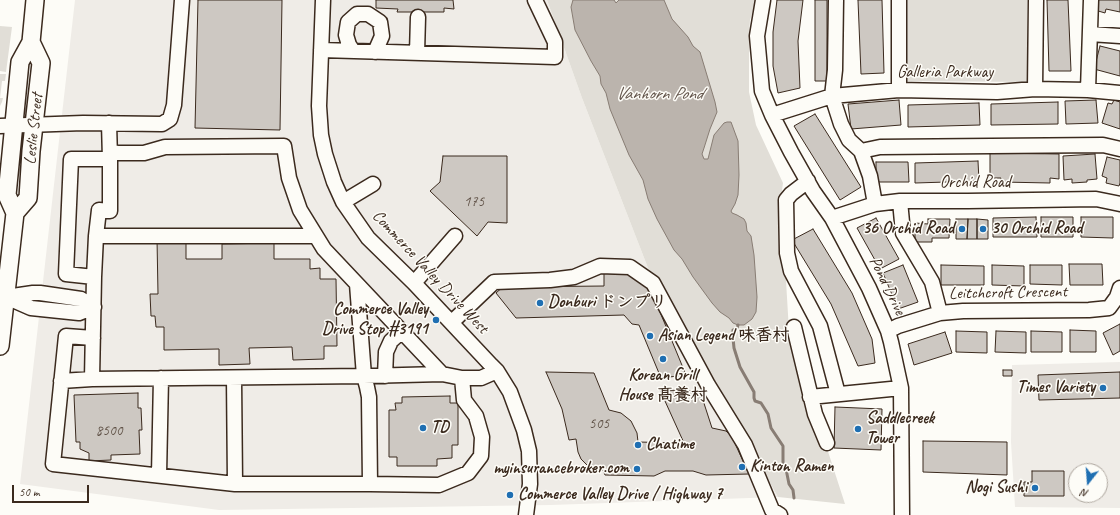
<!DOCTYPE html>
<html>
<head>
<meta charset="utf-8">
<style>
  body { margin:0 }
  #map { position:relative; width:1120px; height:515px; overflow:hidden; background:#fdfcf7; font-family:Caveat,sans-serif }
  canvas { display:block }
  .north { position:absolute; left:1068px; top:463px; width:40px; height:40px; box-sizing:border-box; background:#fdfcf7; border:1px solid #afa8a0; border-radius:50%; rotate:197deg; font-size:11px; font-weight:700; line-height:16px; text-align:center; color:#3b2a1e }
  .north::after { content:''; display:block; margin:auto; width:14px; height:18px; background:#1f6fb2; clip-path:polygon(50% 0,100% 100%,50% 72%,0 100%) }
  .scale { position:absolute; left:12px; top:485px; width:77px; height:18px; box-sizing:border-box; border:2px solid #3b2a1e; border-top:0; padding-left:5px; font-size:12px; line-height:14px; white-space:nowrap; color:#3b2a1e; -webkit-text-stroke:3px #fdfcf7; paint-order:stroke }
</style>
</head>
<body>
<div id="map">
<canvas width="1120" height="515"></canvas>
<div class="north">N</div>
<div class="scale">50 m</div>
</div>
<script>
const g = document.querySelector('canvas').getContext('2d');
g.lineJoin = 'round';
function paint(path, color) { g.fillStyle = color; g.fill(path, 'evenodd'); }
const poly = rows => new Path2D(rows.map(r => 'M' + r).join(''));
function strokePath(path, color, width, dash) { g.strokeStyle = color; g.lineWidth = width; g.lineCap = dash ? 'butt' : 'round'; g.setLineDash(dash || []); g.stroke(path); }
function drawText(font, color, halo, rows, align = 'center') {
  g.font = font + ' Caveat,"LXGW WenKai TC","Klee One",sans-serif'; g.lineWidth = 3; g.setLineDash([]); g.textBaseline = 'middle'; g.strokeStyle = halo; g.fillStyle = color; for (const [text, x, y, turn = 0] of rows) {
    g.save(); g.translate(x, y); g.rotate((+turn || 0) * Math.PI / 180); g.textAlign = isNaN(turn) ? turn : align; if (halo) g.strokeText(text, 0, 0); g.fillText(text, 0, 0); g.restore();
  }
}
const built = poly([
  [75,0,547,0,582,98,648,268,778,497,551,505,219,510,20,484],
  [1120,362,1120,508,1015,507,1011,442,1012,365],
  [1076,471,1100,471,1100,495,1076,495]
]);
const green = poly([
  [547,0,759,0,755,5,750,20,749,34,749,92,756,125,783,183,781,197,789,331,845,504,778,497,648,268,582,98],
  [907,0,1027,0,1027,82,906,81],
  [0,26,12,27,6,72,0,71],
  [0,74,6,74,5,81,2,81,0,98,3,98,2,102,0,106]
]);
const water = poly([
  [573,0,614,0,616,3,619,0,664,0,672,19,688,37,693,46,700,52,715,102,717,112,710,129,704,148,702,154,704,159,708,159,714,135,724,123,727,122,731,122,738,141,739,175,738,195,735,204,731,211,732,213,737,215,744,219,746,223,747,231,751,236,754,255,757,297,756,312,752,319,744,325,738,325,733,323,729,318,720,312,712,303,693,277,682,259,674,250,657,219,648,199,643,180,629,155,610,109,606,93,601,84,600,76,591,61,575,30,571,7,573,0]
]);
const stream = poly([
  [738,325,737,328,733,330,733,338,734,348,740,367,754,392,754,398,755,401,761,403,768,414,771,428,783,446,783,466,786,469,789,484,793,490,794,498]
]);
const building = poly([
  [198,0,282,0,280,130,195,128,198,0],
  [376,0,453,0,454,9,444,8,444,12,397,12,398,9,376,8,376,0],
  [777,0,803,0,798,41,800,88,778,93,773,66,773,32,777,0],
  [815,0,827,0,827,81,815,81,815,0],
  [858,0,882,0,884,73,861,74,858,0],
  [1047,0,1068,0,1071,71,1049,71,1047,0],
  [1097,0,1120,0,1120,12,1106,9,1105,13,1095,10,1097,0],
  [1100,46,1120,51,1120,76,1094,69,1100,46],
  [899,100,901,125,851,129,848,104,899,100],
  [1096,100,1098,123,1066,124,1065,101,1096,100],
  [1114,100,1120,102,1120,129,1102,123,1108,103,1112,104,1114,100],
  [1058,102,1058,124,991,125,991,104,1058,102],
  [979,103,980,125,908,127,908,105,979,103],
  [815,114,861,187,840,200,794,126,815,114],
  [990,153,1059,154,1059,179,1050,178,1050,183,1001,182,1001,178,990,178,990,153],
  [1095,154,1097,179,1087,180,1087,182,1072,183,1072,179,1064,180,1063,156,1095,154],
  [443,156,507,156,507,223,488,222,477,236,430,191,440,182,443,156],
  [1107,157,1120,160,1120,183,1119,186,1106,183,1107,178,1102,176,1107,157],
  [978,161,979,181,915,183,915,163,978,161],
  [876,162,908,162,909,182,876,182,876,162],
  [1036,217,1037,237,993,237,993,218,1036,217],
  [1041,217,1073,217,1073,237,1041,237,1041,217],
  [1081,217,1113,217,1113,238,1081,237,1081,217],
  [876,218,899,259,880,269,857,228,876,218],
  [928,219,950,219,949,238,932,238,932,242,915,242,915,223,928,224,928,219],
  [956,219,968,219,967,239,956,239,956,219],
  [968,219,977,219,977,239,967,239,968,219],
  [977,219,988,220,988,239,977,239,977,219],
  [813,229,852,293,872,339,875,363,858,366,831,304,792,240,813,229],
  [186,238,186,259,222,259,222,244,274,243,274,259,310,259,310,269,320,268,320,279,336,279,337,346,324,346,324,359,293,360,292,347,249,348,250,364,219,365,219,349,164,350,164,327,156,327,155,316,151,316,150,294,158,294,157,239,186,238],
  [1069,264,1102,264,1103,285,1070,285,1069,264],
  [903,265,918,302,898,309,883,273,903,265],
  [941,265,984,266,984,285,941,285,941,265],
  [992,265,1024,266,1024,286,992,285,992,265],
  [1030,265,1062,265,1062,285,1030,284,1030,265],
  [604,272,624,273,645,283,653,295,686,375,661,378,639,325,632,324,624,315,516,318,496,293,505,285,505,287,604,286,604,272],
  [1120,324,1120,351,1113,355,1103,333,1120,324],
  [1070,330,1096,331,1096,352,1070,352,1070,330],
  [956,331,987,332,987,353,956,352,956,331],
  [996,331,1026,332,1026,353,995,352,996,331],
  [1031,331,1062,332,1062,352,1031,352,1031,331],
  [945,332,952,353,914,365,908,344,945,332],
  [1003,370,1012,370,1012,376,1003,376,1003,370],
  [546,372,594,373,609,410,621,413,631,421,637,433,638,442,684,443,660,390,700,391,712,428,726,431,732,437,749,474,706,475,693,471,665,471,654,476,605,475,603,470,595,469,587,465,581,459,578,452,576,439,569,440,562,409,546,372],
  [1120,372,1120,398,1039,400,1038,375,1120,372],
  [138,393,138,408,141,408,142,430,139,430,140,454,111,455,111,460,89,461,89,453,80,449,80,442,76,442,74,395,138,393],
  [450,396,450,403,458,403,458,445,452,445,452,458,437,459,437,466,397,466,397,457,389,457,389,410,396,410,395,403,402,403,402,397,450,396],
  [835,407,882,409,881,450,834,448,835,407],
  [923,441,1007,442,1007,475,923,472,923,441],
  [1032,471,1064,471,1064,496,1024,496,1024,482,1032,482,1032,471]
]);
const minor = poly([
  [323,0,319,106,321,135,325,154,334,182,343,202,368,238,414,283,491,365,497,371,510,392,524,430,529,451,530,484,526,515],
  [763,0,757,36,762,91,772,115,791,152,813,191,832,218,869,288,888,331,891,342,901,388,902,515],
  [836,0,835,70,832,96,841,124,849,140,861,151,870,176,875,204],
  [1090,34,1120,36],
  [321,50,555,57,555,42,535,0],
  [353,51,349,45,346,35,348,22,357,14,368,14,380,22,382,36,375,52],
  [417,53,418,17],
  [1035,89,1036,0],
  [899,90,899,0],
  [1088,90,1091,0],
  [772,115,832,96,899,90,997,92,1035,89,1088,90,1120,93],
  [109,123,110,159],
  [0,126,83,123,162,124,170,119,174,105,182,0],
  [861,151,880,147,1103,145,1120,149],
  [110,152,118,153,144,153,165,147,284,146,289,178,300,210,324,249,442,374],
  [808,181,791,194,786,200,787,253,791,271,820,326,838,394],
  [900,201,903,233,932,282,940,313],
  [343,202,373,184],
  [832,218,875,204,900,201,968,201,1096,199,1120,204],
  [96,236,316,236],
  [94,277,66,274,71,159,110,159,110,211,99,210,96,236,94,277,92,379,364,376,442,374,462,378,481,378,497,371],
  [414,283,455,236],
  [6,297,31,308,79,313,94,307],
  [6,297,33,293,40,293,81,299,94,307],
  [452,322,494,282,550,280,574,277,600,266,630,267,653,283,708,385,745,445,772,510,780,515],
  [794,327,815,414,827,443],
  [888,331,898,326,940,313,963,311,1089,310,1109,308,1117,297,1120,288],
  [93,338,66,336,53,464,235,484,370,484,369,397,367,387,364,376,357,284],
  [385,376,386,352,391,341,402,331],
  [234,378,235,484],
  [61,381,92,379],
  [810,397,901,388],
  [159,475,161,378],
  [370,484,439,485,468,473,481,456,482,437,476,416,464,400,462,378]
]);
const major = poly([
  [15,213,28,198,31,151,41,63,31,42],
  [0,346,15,213,7,195,20,62,31,42,35,0]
]);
const markers = [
  [962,229,4,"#1f6fb2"],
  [983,229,4,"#1f6fb2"],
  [540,303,4,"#1f6fb2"],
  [436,320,4,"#1f6fb2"],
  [650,336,4,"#1f6fb2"],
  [663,359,4,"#1f6fb2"],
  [1103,388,4,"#1f6fb2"],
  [423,428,4,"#1f6fb2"],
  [858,429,4,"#1f6fb2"],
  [638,445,4,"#1f6fb2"],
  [742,467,4,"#1f6fb2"],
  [637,469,4,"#1f6fb2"],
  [1035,488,4,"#1f6fb2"],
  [510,495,4,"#1f6fb2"]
];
const numberNames = [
  ["175",474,202],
  ["505",599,424],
  ["8500",109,431]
];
const streetNames = [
  ["Galleria Parkway",945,73],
  ["Leslie Street",34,129,-84],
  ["Orchid Road",975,183],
  ["Commerce Valley Drive West",430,272,47],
  ["Pond Drive",887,286,64],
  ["Leitchcroft Crescent",1008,293,-1]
];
const poiNames = [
  ["36 Orchid Road",954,229,"right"],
  ["30 Orchid Road",991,229],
  ["Donburi ドンプリ",548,303],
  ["Commerce Valley",428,310,"right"],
  ["Drive Stop #3191",428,330,"right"],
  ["Asian Legend 味香村",658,336],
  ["Korean Grill",663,376,"center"],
  ["House 髙養村",663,396,"center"],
  ["Times Variety",1095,388,"right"],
  ["Saddlecreek",866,419],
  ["Tower",866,439],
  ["TD",431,428],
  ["Chatime",646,445],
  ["Kinton Ramen",750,467],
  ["myinsurancebroker.com",629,469,"right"],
  ["Nogi Sushi",1027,488,"right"],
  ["Commerce Valley Drive / Highway 7",518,495]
];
const waterNames = [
  ["Vanhorn Pond",659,94]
];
paint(built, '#efece7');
paint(green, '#e1ded7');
paint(water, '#bbb4ad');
strokePath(water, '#887d74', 1);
strokePath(stream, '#887d74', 3);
paint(building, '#cdc8c2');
strokePath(building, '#3b2a1e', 1);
strokePath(minor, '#3b2a1e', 17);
strokePath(major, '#3b2a1e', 20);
strokePath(minor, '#fdfcf7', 14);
strokePath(major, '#fdfcf7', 17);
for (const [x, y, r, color] of markers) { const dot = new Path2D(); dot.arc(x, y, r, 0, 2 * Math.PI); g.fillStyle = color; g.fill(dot); strokePath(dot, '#fdfcf7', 1.5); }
drawText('15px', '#605247', null, numberNames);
drawText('17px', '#3b2a1e', '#fdfcf7', streetNames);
drawText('bold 17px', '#3b2a1e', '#fdfcf7', poiNames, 'left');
drawText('italic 18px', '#615349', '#fdfcf7', waterNames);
</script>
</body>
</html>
